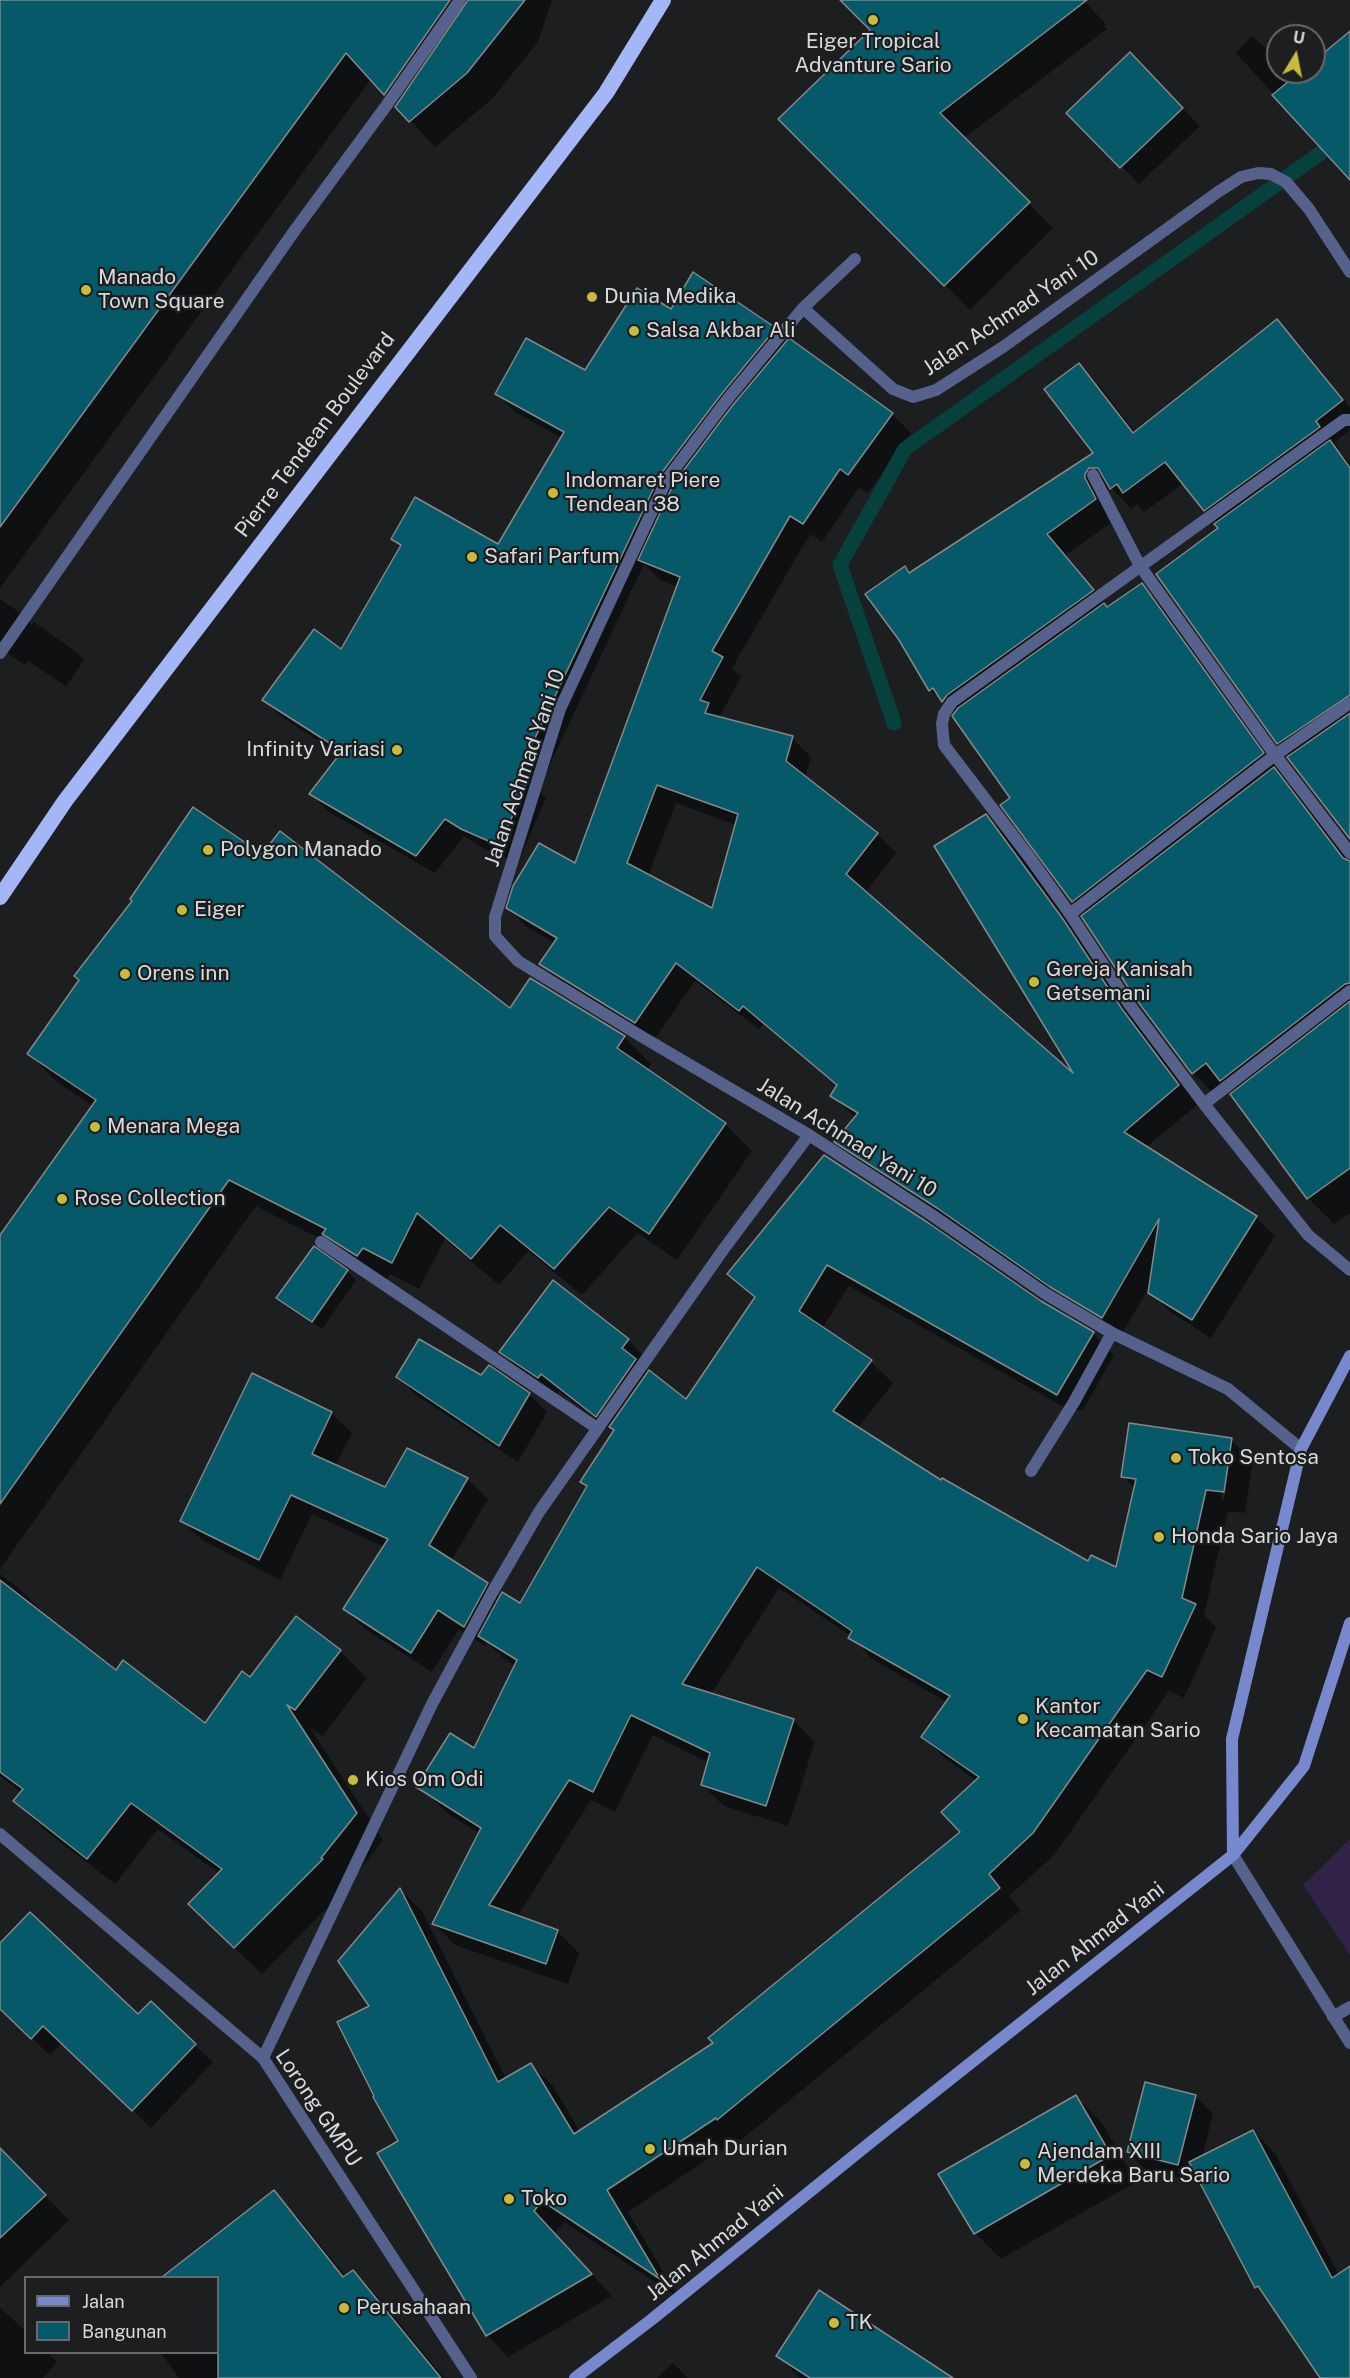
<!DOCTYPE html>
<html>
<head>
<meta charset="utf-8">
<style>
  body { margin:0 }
  #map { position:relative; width:1350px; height:2378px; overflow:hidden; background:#1c1e20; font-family:"Public Sans",sans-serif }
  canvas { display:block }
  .legend { position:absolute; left:24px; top:2276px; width:195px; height:78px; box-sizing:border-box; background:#1c1e20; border:2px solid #67696b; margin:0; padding:8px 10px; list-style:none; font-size:18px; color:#d8d9db }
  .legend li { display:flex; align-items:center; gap:12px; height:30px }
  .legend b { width:30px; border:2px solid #67696b }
  .north { position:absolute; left:1266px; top:24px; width:60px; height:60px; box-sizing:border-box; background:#1c1e20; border:2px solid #67696b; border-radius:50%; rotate:10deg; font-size:16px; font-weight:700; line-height:24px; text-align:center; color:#d8d9db }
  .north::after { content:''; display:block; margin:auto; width:21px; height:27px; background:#c6bb3c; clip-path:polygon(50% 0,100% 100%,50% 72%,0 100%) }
</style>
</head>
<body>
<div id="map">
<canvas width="1350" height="2378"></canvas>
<ul class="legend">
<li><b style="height:8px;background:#78c"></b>Jalan</li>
<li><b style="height:16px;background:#055969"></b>Bangunan</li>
</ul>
<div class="north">U</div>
</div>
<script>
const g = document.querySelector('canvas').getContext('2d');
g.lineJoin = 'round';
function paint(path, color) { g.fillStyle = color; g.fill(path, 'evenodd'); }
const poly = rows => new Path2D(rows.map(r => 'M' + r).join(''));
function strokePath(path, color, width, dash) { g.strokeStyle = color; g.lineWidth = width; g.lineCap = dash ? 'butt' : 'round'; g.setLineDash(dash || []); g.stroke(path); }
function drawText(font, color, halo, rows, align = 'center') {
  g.font = font + ' "Public Sans",sans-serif'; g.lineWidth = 4.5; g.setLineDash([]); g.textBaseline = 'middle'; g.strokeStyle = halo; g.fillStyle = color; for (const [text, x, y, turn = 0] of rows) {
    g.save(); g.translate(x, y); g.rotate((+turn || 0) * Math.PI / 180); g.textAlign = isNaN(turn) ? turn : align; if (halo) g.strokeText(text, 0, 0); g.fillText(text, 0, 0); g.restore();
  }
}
const green = poly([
  [1350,1839,1350,1955,1303,1885]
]);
const shadow = poly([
  [0,0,552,0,538,42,493,98,435,147,371,79,0,588],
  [844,0,1083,0,1106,24,1104,26,1107,29,964,138,1053,228,970,310,780,119,872,30],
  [1252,36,1278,59,1278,72,1294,72,1350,121,1350,178,1236,53],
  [1147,72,1200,126,1139,184,1069,113],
  [671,311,775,329,788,342,789,340,892,414,911,433,868,493,859,487,822,542,810,534,732,668,741,677,720,716,723,719,792,738,811,757,805,778,877,834,896,853,865,893,1078,1079,986,816,1005,834,1082,939,1197,1105,1146,1147,1256,1218,1275,1236,1211,1338,1169,1311,1150,1292,1151,1285,1121,1335,1071,1306,855,1160,836,1142,856,1118,832,1096,838,1087,763,1024,759,1029,695,981,654,1040,560,983,541,964,555,943,527,927,508,908,576,866,678,587,659,579,644,564,538,790,546,798,518,863,481,847,464,836,435,873,329,812,311,794,340,755,283,718,264,700,342,651,401,547,393,539,498,546,562,438,515,412,497,394,585,372],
  [676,803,736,825,713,911,648,876],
  [1277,321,1297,341,1350,407,1350,430,1335,442,1339,448,1337,449,1350,463,1350,837,1291,756,1278,743,1218,523,1184,483,1144,512,1137,504,1131,509,1110,486,1104,495,1115,520,1066,555,1109,607,1142,585,1168,611,1289,780,1286,782,1299,795,1350,861,1350,1213,1334,1224,1308,1198,1232,1095,1234,1093,1231,1090,1219,1099,1193,1073,1137,998,1086,914,1073,901,1012,799,956,714,930,690,904,568,910,574,1095,453,1079,365,1099,385,1135,432],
  [0,599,19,612,32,625,34,622,75,651,84,660,66,686,28,661,25,665,0,648],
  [263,856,511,1010,530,980,624,1037,651,1064,647,1070,725,1124,752,1151,677,1260,637,1233,582,1295,528,1251,499,1285,445,1239,419,1289,390,1274,385,1282,338,1248,256,1206,0,1569,0,1238,93,1106,56,1081,29,1054],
  [824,1156,1040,1302,1093,1333,1114,1355,1083,1410,1069,1410,849,1286,822,1329,871,1362,893,1383,858,1428,941,1482,1089,1563,1117,1569,1135,1489,1123,1476,1231,1440,1253,1461,1245,1513,1228,1511,1204,1615,1216,1627,1184,1698,1169,1691,1054,1855,1009,1896,1021,1910,740,2141,738,2139,628,2212,678,2297,564,2222,554,2234,612,2296,508,2357,487,2335,400,2141,371,2007,400,1890,422,1911,506,2079,531,2065,553,2086,580,2132,715,2044,962,1832,977,1781,945,1758,923,1737,947,1702,872,1659,851,1636,779,1588,711,1694,793,1720,815,1742,788,1826,724,1806,702,1785,709,1763,653,1735,615,1812,591,1800,517,1917,558,1932,579,1953,568,1984,455,1945,434,1924,480,1834,447,1813,425,1791,474,1750,516,1666,502,1657,487,1642,485,1646,459,1629,432,1672,365,1629,344,1609,384,1547,312,1514,280,1580,202,1540,181,1520,331,1413,352,1433,335,1466,386,1489,407,1450,467,1479,488,1499,451,1561,487,1584,501,1598,520,1605,588,1487,582,1482,614,1433,559,1391,557,1395,518,1369,501,1352,628,1340,646,1358,640,1365,686,1401,756,1299,729,1274],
  [1228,1455,1231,1455,1224,1500,1221,1500],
  [347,1271,356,1280,322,1329,287,1306,278,1298],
  [398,1377,481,1377,529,1394,547,1412,518,1462,416,1395],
  [0,1574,23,1592,50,1619,116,1672,205,1725,250,1679,340,1651,367,1678,323,1736,310,1728,383,1840,347,1886,348,1887,262,1974,217,1931,220,1874,158,1829,115,1884,42,1828,15,1801,22,1793,0,1776],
  [0,1945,195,2045,213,2062,151,2128,62,2043,50,2055,0,2008],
  [1195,2096,1213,2114,1202,2157,1253,2131,1275,2153,1339,2275,1350,2268,1350,2378,1315,2378,1320,2375,1269,2300,1256,2287,1197,2175,1195,2182,1146,2170,1128,2152],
  [1076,2097,1102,2123,1136,2182,1001,2259,975,2233],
  [0,2149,69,2220,0,2287],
  [273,2192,298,2217,346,2277,353,2272,378,2297,444,2378,179,2378,160,2352,218,2352,218,2278,183,2278,176,2269],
  [0,2308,26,2331,26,2352,47,2352,57,2362,43,2378,0,2378],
  [778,2356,950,2378,800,2378],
  [673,2363,688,2378,657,2378]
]);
const stream = poly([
  [894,723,840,565,905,449,1350,132]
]);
const building = poly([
  [0,0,450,0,384,95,346,53,0,527,0,0],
  [468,0,525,0,467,73,409,122,395,107,468,0],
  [840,0,1087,0,940,113,1030,202,944,286,778,119,870,30,840,0],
  [1350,31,1350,180,1272,95,1300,72,1314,72,1314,61,1350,31],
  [1130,52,1183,108,1120,168,1066,113,1130,52],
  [693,272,776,328,720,396,660,475,518,774,528,778,500,846,461,829,445,819,416,856,309,794,342,751,262,700,314,629,341,649,401,545,391,539,415,497,498,544,564,432,495,394,526,338,585,370,637,288,671,309,693,272],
  [1277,319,1343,400,1316,421,1320,427,1204,511,1165,462,1123,493,1117,484,1110,489,1098,468,1089,468,1085,474,1085,478,1096,499,1047,534,1094,590,947,695,942,702,933,688,929,691,899,640,865,594,905,566,909,573,1093,453,1044,389,1079,363,1133,433,1277,319],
  [789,338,893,413,848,475,840,469,803,524,790,516,712,651,723,657,700,700,709,703,705,713,793,736,786,761,878,833,846,874,1073,1073,934,846,986,814,1063,919,1122,1009,1179,1085,1124,1132,1257,1216,1192,1320,1148,1293,1159,1219,1102,1318,1050,1287,937,1208,834,1142,858,1113,830,1096,837,1085,743,1006,739,1011,676,963,635,1023,539,964,557,938,506,908,513,886,539,843,575,863,680,577,638,560,674,483,732,406,789,338],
  [657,785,738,814,712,908,627,863,657,785],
  [1330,440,1350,468,1350,695,1277,744,1156,574,1218,528,1214,524,1330,440],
  [1142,583,1264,753,1072,902,1000,805,1010,798,952,716,958,708,1104,603,1107,607,1142,583],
  [1350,713,1350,839,1287,757,1350,713],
  [1274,767,1343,858,1350,861,1350,983,1345,984,1220,1081,1206,1063,1192,1074,1136,999,1081,916,1274,767],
  [193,807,262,854,280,831,510,1008,530,978,625,1036,617,1048,726,1123,649,1234,609,1207,554,1269,500,1225,471,1259,417,1213,392,1263,363,1248,357,1256,322,1234,326,1229,229,1180,0,1504,0,1235,96,1100,27,1054,79,980,74,976,132,901,130,899,193,807],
  [1350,1001,1350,1168,1307,1199,1230,1094,1350,1001],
  [824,1155,927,1222,1041,1301,1094,1332,1057,1395,827,1265,799,1311,872,1360,833,1411,941,1480,942,1478,1088,1561,1091,1555,1116,1567,1136,1479,1121,1477,1129,1423,1232,1438,1224,1492,1206,1490,1182,1598,1196,1604,1162,1677,1147,1670,1033,1833,989,1874,1000,1888,717,2120,716,2118,607,2190,660,2279,542,2201,534,2211,592,2274,486,2336,377,2153,398,2141,373,2097,374,2096,337,2022,369,2006,338,1961,400,1888,498,2082,531,2063,574,2134,713,2043,708,2038,960,1832,941,1812,979,1777,921,1737,950,1696,848,1638,852,1631,757,1567,682,1684,794,1719,766,1806,701,1785,710,1753,631,1715,593,1792,569,1780,489,1905,558,1930,546,1964,432,1924,481,1828,416,1787,450,1733,474,1748,517,1660,478,1636,502,1592,520,1603,587,1486,580,1482,614,1430,609,1427,649,1370,686,1399,755,1297,727,1274,824,1155],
  [314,1246,348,1270,312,1322,276,1298,314,1246],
  [553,1280,629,1339,622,1348,636,1359,596,1417,541,1374,538,1378,499,1352,553,1280],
  [419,1339,481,1375,489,1365,530,1393,499,1446,396,1377,419,1339],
  [252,1373,332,1412,312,1454,385,1487,407,1448,468,1478,429,1545,488,1583,464,1627,438,1610,411,1653,343,1609,388,1539,291,1495,259,1560,180,1521,252,1373],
  [0,1580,116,1670,123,1660,205,1723,242,1671,250,1677,296,1616,341,1650,295,1710,287,1705,357,1813,321,1858,323,1859,234,1948,188,1904,222,1869,131,1803,87,1859,13,1801,23,1789,0,1772,0,1580],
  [30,1912,138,2014,151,2001,196,2044,132,2111,43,2026,31,2039,0,2009,0,1943,30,1912],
  [1145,2082,1196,2095,1178,2165,1127,2152,1145,2082],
  [1076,2095,1111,2155,974,2234,938,2174,1076,2095],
  [1253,2130,1332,2278,1350,2266,1350,2378,1320,2378,1258,2286,1255,2288,1189,2162,1253,2130],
  [0,2148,46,2195,0,2238,0,2148],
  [274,2190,343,2277,353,2270,441,2378,218,2378,218,2277,162,2277,274,2190],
  [819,2290,953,2378,810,2378,776,2356,819,2290]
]);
const service = poly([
  [0,653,295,230,386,106,460,0],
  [1333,2017,1350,2007]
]);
const minor = poly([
  [855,259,803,308,726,401,667,479,560,709,495,917,495,936,518,961,639,1035,809,1135,932,1215,1046,1294,1112,1333,1228,1389,1301,1449],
  [803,308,893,389,913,397,936,390,1003,347,1218,192,1241,177,1258,173,1271,174,1286,182,1309,209,1350,272],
  [1350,420,1344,420,952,702,944,714,942,724,944,745,1030,858,1070,914,1129,1004,1204,1104,1308,1235,1350,1270],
  [1093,475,1140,566,1275,755,1350,853],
  [1070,914,1275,755,1350,703],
  [1204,1104,1350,991],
  [321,1242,597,1428],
  [1031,1471,1074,1402,1112,1333],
  [0,1834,263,2058,471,2378],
  [263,2058,432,1704,493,1591,539,1512,723,1250,809,1135]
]);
const tertiary = poly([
  [1233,1855,1350,2043]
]);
const secondary = poly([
  [1233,1855,1232,1739,1301,1449,1350,1356],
  [575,2378,651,2320,871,2142,1233,1855,1304,1766,1350,1623]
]);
const trunk = poly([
  [0,897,65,801,606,93,663,0]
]);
const markers = [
  [873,20,6,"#c6bb3c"],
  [86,290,6,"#c6bb3c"],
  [592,297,6,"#c6bb3c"],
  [634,331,6,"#c6bb3c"],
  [553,493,6,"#c6bb3c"],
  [472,557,6,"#c6bb3c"],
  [397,750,6,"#c6bb3c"],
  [208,850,6,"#c6bb3c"],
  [182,910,6,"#c6bb3c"],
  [125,974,6,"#c6bb3c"],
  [1034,982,6,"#c6bb3c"],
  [95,1127,6,"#c6bb3c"],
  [62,1199,6,"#c6bb3c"],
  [1176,1458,6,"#c6bb3c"],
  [1159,1537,6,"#c6bb3c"],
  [1023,1719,6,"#c6bb3c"],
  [353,1780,6,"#c6bb3c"],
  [650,2149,6,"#c6bb3c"],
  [1025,2164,6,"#c6bb3c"],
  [509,2199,6,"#c6bb3c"],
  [344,2308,6,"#c6bb3c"],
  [834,2323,6,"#c6bb3c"]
];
const poiNames = [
  ["Eiger Tropical",873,42,"center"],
  ["Advanture Sario",873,66,"center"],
  ["Manado",98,278],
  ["Town Square",98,302],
  ["Dunia Medika",604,297],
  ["Salsa Akbar Ali",646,331],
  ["Indomaret Piere",565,481],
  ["Tendean 38",565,505],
  ["Safari Parfum",484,557],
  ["Infinity Variasi",385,750,"right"],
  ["Polygon Manado",220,850],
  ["Eiger",194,910],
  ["Gereja Kanisah",1046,970],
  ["Getsemani",1046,994],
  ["Orens inn",137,974],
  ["Menara Mega",107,1127],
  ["Rose Collection",74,1199],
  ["Toko Sentosa",1188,1458],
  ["Honda Sario Jaya",1171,1537],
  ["Kantor",1035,1707],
  ["Kecamatan Sario",1035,1731],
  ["Kios Om Odi",365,1780],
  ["Umah Durian",662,2149],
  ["Ajendam XIII",1037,2152],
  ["Merdeka Baru Sario",1037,2176],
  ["Toko",521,2199],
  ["Perusahaan",356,2308],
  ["TK",846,2323]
];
const streetNames = [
  ["Jalan Achmad Yani 10",1011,313,-34],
  ["Pierre Tendean Boulevard",315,435,-53],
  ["Jalan Achmad Yani 10",525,768,-71],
  ["Jalan Achmad Yani 10",847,1138,32],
  ["Jalan Ahmad Yani",1095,1939,-38],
  ["Lorong GMPU",318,2108,56],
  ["Jalan Ahmad Yani",715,2243,-39]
];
paint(green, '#312248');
paint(shadow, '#0007');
strokePath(stream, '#07413d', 15);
paint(building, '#055969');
strokePath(building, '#858889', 1.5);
strokePath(service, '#57628c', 12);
strokePath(minor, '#57628c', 12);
strokePath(tertiary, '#57628c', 12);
strokePath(secondary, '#78c', 12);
strokePath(trunk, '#a5b6f6', 16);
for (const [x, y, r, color] of markers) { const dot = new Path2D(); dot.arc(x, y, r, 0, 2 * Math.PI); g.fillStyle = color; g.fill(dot); strokePath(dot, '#1c1e20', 2); }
drawText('21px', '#d8d9db', '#1c1e20', poiNames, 'left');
drawText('21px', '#d8d9db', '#1c1e20', streetNames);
</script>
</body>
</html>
